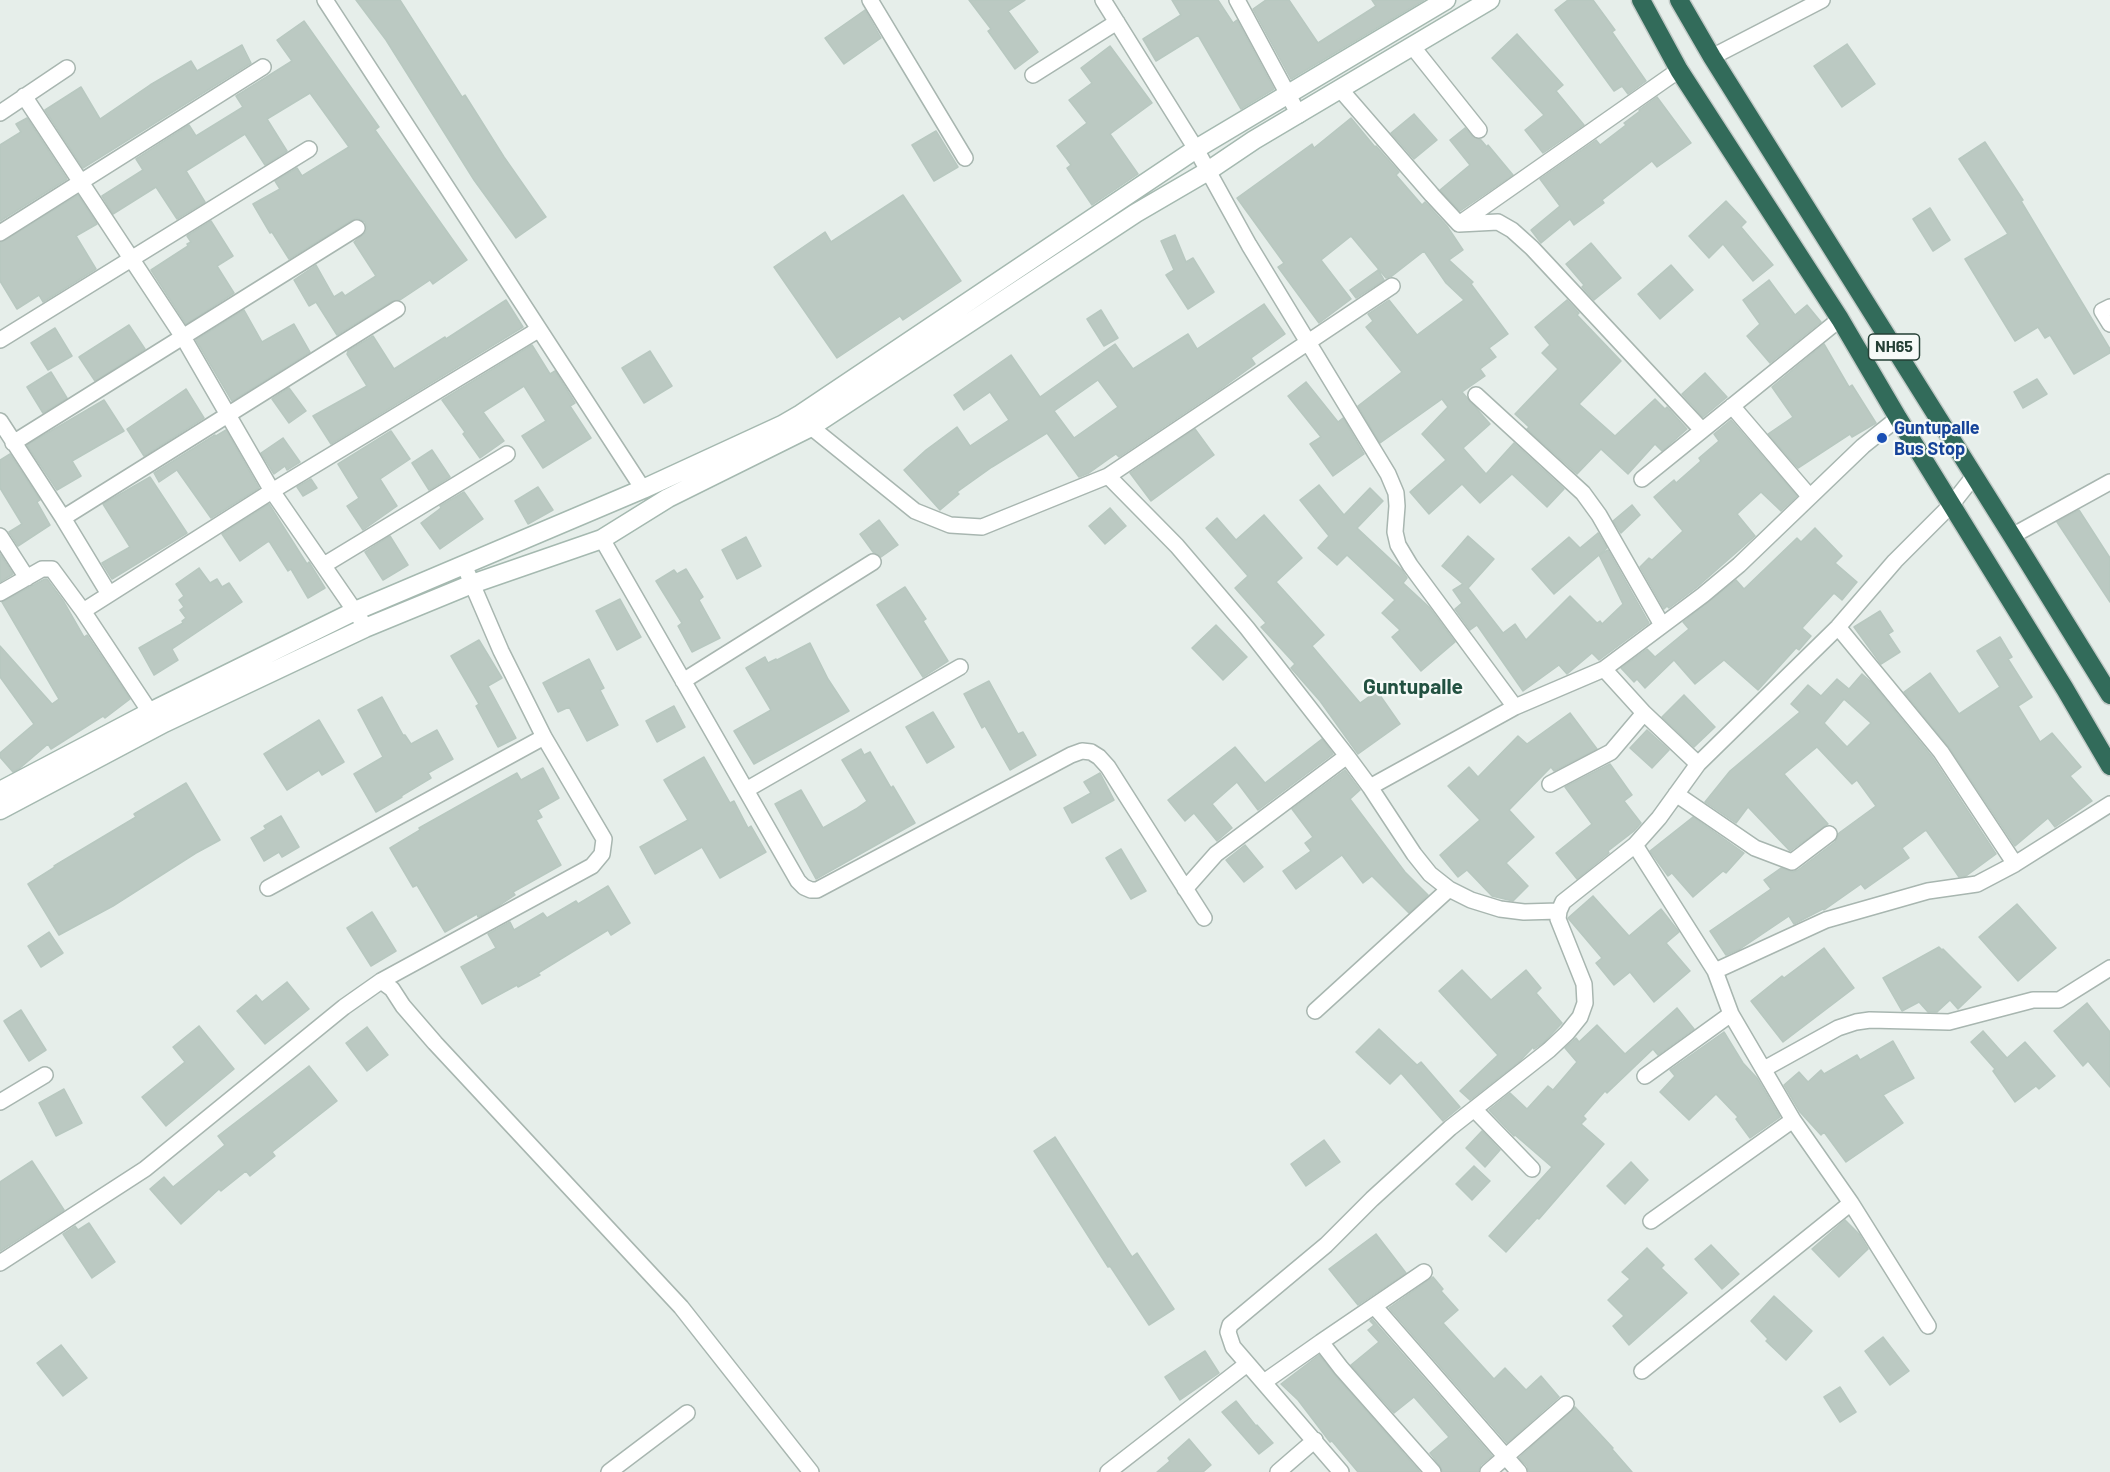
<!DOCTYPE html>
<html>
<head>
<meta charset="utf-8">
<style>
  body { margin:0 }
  canvas { display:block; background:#e6eeea }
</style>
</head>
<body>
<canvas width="2110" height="1472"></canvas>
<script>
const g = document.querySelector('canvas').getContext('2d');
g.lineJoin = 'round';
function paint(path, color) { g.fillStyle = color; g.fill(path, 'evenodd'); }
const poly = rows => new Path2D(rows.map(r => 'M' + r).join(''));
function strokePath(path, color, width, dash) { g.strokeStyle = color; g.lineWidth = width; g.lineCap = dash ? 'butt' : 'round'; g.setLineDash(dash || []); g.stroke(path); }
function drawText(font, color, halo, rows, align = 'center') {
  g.font = font + ' Barlow,sans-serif'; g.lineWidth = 4.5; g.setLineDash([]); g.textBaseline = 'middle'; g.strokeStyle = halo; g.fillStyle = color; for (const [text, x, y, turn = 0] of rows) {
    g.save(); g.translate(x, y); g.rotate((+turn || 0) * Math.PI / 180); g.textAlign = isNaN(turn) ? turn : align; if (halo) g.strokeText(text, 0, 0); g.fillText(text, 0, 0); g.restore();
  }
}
const building = poly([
  [356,0,400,0,462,97,465,95,504,157,546,217,516,238,474,180,386,40,356,0],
  [969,0,1025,0,1008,11,1038,52,1015,69,988,31,991,29,969,0],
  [1172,0,1218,0,1233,23,1237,20,1274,89,1241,109,1198,35,1156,61,1143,39,1181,15,1172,0],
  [1266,0,1289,0,1318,43,1376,6,1372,0,1424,0,1291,79,1253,9,1266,0],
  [1568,0,1593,0,1615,30,1612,32,1646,81,1628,94,1622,86,1614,91,1555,10,1568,0],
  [865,10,881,38,844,64,825,38,865,10],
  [304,21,379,127,375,130,467,260,433,284,430,280,400,300,392,301,337,335,316,302,309,306,294,280,316,265,334,297,342,292,345,296,376,276,354,242,365,233,367,228,365,222,357,218,352,220,289,259,272,232,270,233,253,204,280,189,275,181,297,168,302,176,349,147,310,93,267,119,287,151,265,165,245,134,186,171,205,202,177,219,156,187,113,214,102,196,143,170,136,159,189,125,196,136,243,107,236,96,292,61,277,40,304,21],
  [1517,34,1563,85,1556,91,1584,125,1543,153,1525,130,1544,115,1492,58,1517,34],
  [1847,44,1875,84,1842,107,1814,66,1847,44],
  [242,45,251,63,83,168,45,110,81,87,100,119,150,85,191,61,197,71,242,45],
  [1110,46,1152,103,1110,134,1138,174,1092,205,1067,168,1071,165,1057,146,1087,123,1069,100,1092,83,1081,68,1110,46],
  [1657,97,1691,143,1657,167,1652,161,1602,200,1604,203,1574,225,1570,219,1541,243,1531,230,1560,206,1540,179,1596,140,1600,145,1626,125,1624,123,1640,111,1639,110,1657,97],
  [1414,114,1437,140,1414,159,1391,133,1414,114],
  [27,118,67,179,0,221,0,145,21,132,16,124,27,118],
  [1351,118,1375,147,1376,146,1399,172,1396,175,1422,205,1425,202,1447,226,1463,250,1449,260,1473,282,1471,284,1508,334,1489,348,1496,357,1480,369,1485,376,1462,392,1490,424,1463,448,1486,474,1514,443,1564,489,1547,507,1512,474,1480,503,1462,484,1429,514,1410,492,1446,460,1422,434,1448,407,1442,399,1380,443,1358,406,1402,372,1366,327,1373,321,1368,314,1389,300,1417,335,1464,300,1446,283,1424,251,1392,276,1386,278,1351,236,1321,260,1351,299,1319,323,1278,267,1284,263,1237,198,1312,144,1314,148,1351,118],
  [1465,128,1472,136,1481,140,1487,147,1488,145,1513,175,1460,211,1440,190,1470,165,1450,140,1465,128],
  [936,131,958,167,934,181,912,145,936,131],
  [1985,142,2023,200,2021,201,2110,349,2110,353,2074,374,2050,335,2045,338,2038,327,2015,341,1965,259,2008,234,1959,159,1985,142],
  [78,195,97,224,76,236,96,269,43,302,39,295,17,309,0,281,0,243,78,195],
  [903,195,961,281,903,320,900,316,837,358,774,267,825,232,831,242,903,195],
  [1726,201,1746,222,1741,227,1773,265,1753,281,1723,244,1709,258,1689,236,1726,201],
  [1930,208,1950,240,1933,251,1913,219,1930,208],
  [211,221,233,256,217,266,234,293,186,324,151,270,188,246,187,244,191,242,187,236,211,221],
  [1175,235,1186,262,1193,258,1214,292,1188,309,1166,275,1174,270,1161,241,1175,235],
  [1591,243,1621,278,1594,300,1582,287,1584,285,1566,264,1591,243],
  [1671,265,1693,290,1660,319,1638,294,1671,265],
  [1378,270,1384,280,1356,298,1350,290,1378,270],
  [1769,280,1795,315,1807,305,1821,322,1770,363,1747,336,1760,324,1743,300,1769,280],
  [506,300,523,327,331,444,313,416,367,386,347,354,348,351,373,336,394,369,445,337,446,339,506,300],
  [1567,300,1579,313,1577,315,1621,361,1579,404,1615,436,1655,399,1665,409,1667,407,1687,429,1662,451,1655,444,1628,474,1601,449,1577,474,1527,429,1529,427,1515,414,1558,369,1542,353,1550,345,1535,327,1567,300],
  [1264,304,1285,334,1251,358,1255,364,1222,388,1119,457,1116,454,1110,458,1089,473,1079,477,1047,433,992,467,957,492,959,494,940,510,904,470,926,450,957,427,970,446,1009,420,990,392,964,410,954,395,1011,355,1040,397,1115,344,1133,369,1188,334,1197,349,1264,304],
  [1098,380,1118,407,1074,438,1054,411,1098,380],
  [244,310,262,342,294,324,310,352,232,401,196,340,244,310],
  [1101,310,1118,338,1104,346,1087,319,1101,310],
  [129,325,145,349,95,381,79,357,129,325],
  [55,328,72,356,48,370,31,343,55,328],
  [1824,344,1849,387,1852,385,1876,423,1852,437,1850,434,1798,468,1768,434,1793,417,1772,387,1824,344],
  [532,345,550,374,555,371,575,403,570,406,591,438,543,468,522,436,546,421,524,386,483,412,504,441,480,458,463,434,465,432,442,400,532,345],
  [650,351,672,386,644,403,622,368,650,351],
  [51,372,67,398,43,413,27,387,51,372],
  [1705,373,1727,397,1703,417,1682,394,1705,373],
  [2037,379,2047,394,2023,408,2014,392,2037,379],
  [1306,382,1338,422,1343,418,1364,454,1333,476,1310,444,1321,437,1288,396,1306,382],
  [289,388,306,411,289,423,272,399,289,388],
  [186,389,204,418,144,456,127,429,186,389],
  [104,400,124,431,72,461,81,476,57,490,27,445,104,400],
  [1731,420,1797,496,1781,511,1761,492,1737,514,1755,536,1697,587,1669,608,1667,606,1664,609,1640,567,1649,558,1652,560,1683,531,1654,497,1674,480,1676,483,1701,461,1699,458,1719,441,1714,434,1731,420],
  [1195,429,1214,455,1151,501,1130,473,1195,429],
  [226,430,259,488,211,518,177,470,159,482,154,473,215,435,216,436,226,430],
  [391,431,410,459,380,479,397,506,363,530,347,506,359,498,338,464,391,431],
  [283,438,300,462,287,470,285,466,274,474,261,453,283,438],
  [432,450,450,477,429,490,412,463,432,450],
  [10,454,40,500,37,502,50,525,18,546,9,532,22,524,0,488,0,460,10,454],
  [150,477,187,533,112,579,102,563,130,547,103,504,150,477],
  [311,479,317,488,303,496,297,487,311,479],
  [1319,485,1344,515,1370,488,1383,501,1357,528,1402,570,1407,578,1403,583,1429,607,1455,642,1421,671,1392,637,1400,630,1382,613,1395,600,1347,555,1337,565,1318,548,1329,536,1300,500,1319,485],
  [538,487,553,510,528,524,515,501,538,487],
  [464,492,483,519,440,549,421,523,441,508,440,506,464,492],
  [269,504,307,564,309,562,325,588,308,598,291,569,288,571,269,541,240,561,222,534,269,504],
  [1632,505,1640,515,1621,533,1613,521,1632,505],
  [1110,508,1126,526,1105,544,1089,526,1110,508],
  [2079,510,2110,558,2110,602,2057,522,2079,510],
  [1264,515,1302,558,1276,582,1324,635,1312,646,1360,703,1377,691,1400,724,1358,754,1320,701,1291,668,1295,664,1261,627,1266,623,1235,588,1248,576,1206,528,1217,518,1236,540,1264,515],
  [879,520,898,545,881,557,873,552,860,534,879,520],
  [1815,528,1842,556,1835,563,1857,582,1842,600,1834,593,1802,628,1811,636,1799,650,1796,648,1758,690,1724,660,1695,684,1674,660,1645,688,1637,679,1634,682,1621,668,1647,649,1655,657,1689,629,1683,622,1736,580,1744,589,1797,538,1801,542,1815,528],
  [1598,533,1607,548,1599,555,1608,550,1649,623,1599,660,1592,653,1567,674,1559,665,1523,691,1477,625,1470,630,1455,609,1462,603,1453,590,1463,584,1442,566,1468,536,1494,559,1468,588,1503,633,1515,624,1526,640,1570,596,1597,623,1600,621,1602,624,1623,604,1599,555,1554,594,1532,569,1569,537,1580,548,1598,533],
  [390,536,408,565,383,580,365,552,390,536],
  [746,537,761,566,737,579,722,550,746,537],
  [0,554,13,574,0,582,0,554],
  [199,568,210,583,217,579,222,587,229,583,242,602,172,649,178,660,154,675,139,648,183,623,182,621,186,618,180,610,184,607,179,600,184,596,176,584,199,568],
  [686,569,703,597,699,600,720,638,692,652,678,626,682,623,656,581,674,570,677,574,686,569],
  [45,579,47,579,64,602,84,637,87,635,130,699,105,718,103,716,51,749,48,744,20,768,13,772,0,757,0,753,34,724,0,677,0,646,52,704,59,699,2,602,45,579],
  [905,587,926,619,923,621,948,661,923,677,877,605,905,587],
  [620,599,641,637,617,650,596,611,620,599],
  [1880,611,1893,631,1888,634,1900,652,1881,664,1854,627,1880,611],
  [1216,625,1247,657,1223,680,1192,648,1216,625],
  [2000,637,2012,657,2008,659,2032,697,2018,706,2040,742,2052,733,2081,767,2070,776,2092,801,2055,827,2048,818,2015,846,1949,747,1904,692,1930,673,1959,714,2000,687,1977,651,2000,637],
  [479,640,502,678,488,686,516,738,498,747,476,706,479,704,451,656,479,640],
  [810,643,828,679,849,711,754,764,734,731,771,710,746,668,765,657,768,663,776,659,777,660,810,643],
  [589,659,604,688,600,690,618,725,587,741,569,707,558,712,543,683,589,659],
  [1862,674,1871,682,1933,758,1996,854,1966,876,1959,877,1926,830,1902,848,1909,858,1865,889,1861,884,1824,910,1823,909,1794,924,1789,916,1740,949,1726,955,1710,931,1771,889,1764,880,1781,868,1793,872,1798,870,1835,842,1839,833,1876,806,1857,780,1852,784,1817,747,1784,774,1828,824,1790,851,1748,807,1736,823,1705,802,1730,771,1800,712,1791,704,1808,685,1821,696,1837,679,1849,689,1862,674],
  [1844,699,1871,723,1847,747,1824,723,1844,699],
  [989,681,1018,734,1023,732,1036,755,1010,770,985,726,982,728,964,694,989,681],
  [1684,695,1715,727,1694,747,1662,717,1684,695],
  [382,697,403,735,405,735,411,744,437,730,453,759,428,773,431,778,401,796,402,797,376,812,354,774,383,757,358,710,382,697],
  [674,706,685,727,657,742,646,721,674,706],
  [933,712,954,747,927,763,906,727,933,712],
  [1570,713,1597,749,1554,771,1551,767,1509,810,1534,837,1506,863,1528,886,1513,901,1492,896,1467,870,1458,877,1440,855,1480,820,1448,786,1469,767,1478,777,1518,736,1527,744,1570,713],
  [319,720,344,762,322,775,319,770,287,790,264,754,319,720],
  [1647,730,1669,750,1652,768,1630,748,1647,730],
  [1322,739,1333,754,1258,810,1237,782,1212,804,1232,828,1217,841,1194,813,1185,821,1168,800,1235,747,1265,783,1322,739],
  [861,749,864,755,870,752,891,788,893,786,915,823,816,879,775,804,801,790,823,828,856,809,867,801,842,760,861,749],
  [704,757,730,803,734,801,748,828,751,826,766,852,720,878,702,847,655,874,640,847,688,820,664,780,704,757],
  [1610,764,1632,795,1624,801,1641,823,1634,831,1608,851,1609,853,1577,879,1556,853,1592,824,1565,787,1610,764],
  [543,768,559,798,538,810,542,817,536,820,561,865,513,892,515,895,500,905,478,917,477,914,445,932,417,885,413,887,390,848,420,830,419,828,517,773,521,780,543,768],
  [1345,770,1360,790,1350,799,1405,872,1428,895,1409,913,1372,876,1363,883,1342,855,1296,889,1283,871,1311,851,1305,843,1313,837,1292,809,1345,770],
  [1100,773,1114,800,1072,823,1064,808,1091,793,1084,782,1100,773],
  [186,783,220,840,196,853,113,906,59,935,28,884,55,867,54,866,136,817,134,814,186,783],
  [281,816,299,847,282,857,279,852,264,861,251,838,266,829,264,826,281,816],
  [1693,817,1744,853,1726,873,1723,871,1693,897,1672,873,1668,876,1650,851,1693,817],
  [1245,845,1263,867,1244,882,1226,860,1245,845],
  [1121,849,1146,891,1131,899,1106,858,1121,849],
  [608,886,630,923,611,935,608,930,538,973,540,975,518,987,517,985,482,1004,461,967,496,948,488,934,510,922,514,930,543,913,547,918,576,901,578,904,608,886],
  [1593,896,1629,936,1661,909,1679,932,1666,943,1690,971,1654,1002,1630,972,1614,985,1596,963,1602,958,1568,918,1593,896],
  [2017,904,2056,948,2018,981,1979,937,2017,904],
  [372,912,396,951,371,966,347,928,372,912],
  [49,932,63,953,41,967,28,946,49,932],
  [1939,947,1942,950,1943,949,1981,987,1958,1009,1950,1000,1937,1012,1928,1012,1919,1002,1902,1011,1883,978,1939,947],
  [1824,948,1854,988,1783,1042,1751,1001,1782,976,1784,978,1824,948],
  [1462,970,1491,1000,1526,970,1541,988,1536,993,1562,1023,1543,1043,1534,1049,1533,1047,1520,1061,1470,1100,1460,1091,1498,1055,1439,991,1462,970],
  [287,982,309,1009,265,1044,237,1011,256,995,262,1002,287,982],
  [2087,1003,2110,1032,2110,1087,2088,1061,2083,1066,2054,1031,2087,1003],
  [1677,1008,1694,1029,1658,1055,1653,1049,1607,1093,1605,1091,1583,1116,1586,1119,1581,1124,1604,1144,1539,1219,1537,1218,1506,1252,1489,1236,1552,1167,1515,1135,1514,1136,1489,1110,1510,1093,1527,1109,1548,1086,1553,1090,1577,1062,1565,1048,1576,1038,1579,1042,1597,1025,1625,1054,1677,1008],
  [21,1010,46,1050,29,1061,4,1021,21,1010],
  [199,1026,234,1069,166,1126,142,1097,185,1062,173,1047,199,1026],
  [367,1027,388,1055,367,1071,346,1043,367,1027],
  [1379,1029,1417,1065,1421,1062,1460,1107,1443,1121,1401,1073,1390,1084,1356,1052,1379,1029],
  [1983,1031,2007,1058,2025,1042,2055,1076,2039,1089,2036,1086,2015,1102,1993,1071,1995,1069,1971,1042,1983,1031],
  [1724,1032,1743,1063,1757,1078,1780,1117,1750,1138,1736,1119,1738,1117,1716,1094,1689,1120,1660,1092,1675,1076,1670,1070,1724,1032],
  [1893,1041,1914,1078,1883,1095,1903,1123,1846,1162,1824,1132,1821,1135,1800,1112,1784,1085,1799,1072,1808,1082,1821,1070,1824,1074,1857,1055,1860,1060,1893,1041],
  [309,1066,337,1101,272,1152,275,1156,250,1176,246,1171,221,1191,219,1189,181,1224,150,1189,164,1177,173,1187,225,1145,218,1136,309,1066],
  [64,1089,82,1123,56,1136,39,1103,64,1089],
  [1482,1131,1500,1150,1485,1167,1466,1148,1482,1131],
  [1055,1137,1132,1257,1137,1253,1174,1309,1149,1325,1110,1266,1108,1267,1034,1151,1055,1137],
  [1324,1140,1340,1162,1306,1186,1291,1164,1324,1140],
  [32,1161,64,1210,0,1251,0,1182,32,1161],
  [1631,1162,1648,1180,1625,1204,1607,1186,1631,1162],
  [1474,1166,1490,1181,1472,1200,1456,1184,1474,1166],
  [1845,1220,1859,1234,1868,1249,1839,1277,1812,1249,1845,1220],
  [89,1223,115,1262,92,1278,63,1234,75,1226,78,1230,89,1223],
  [1376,1234,1406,1273,1358,1305,1329,1269,1376,1234],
  [1711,1245,1739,1274,1722,1289,1695,1259,1711,1245],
  [1647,1248,1664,1265,1661,1268,1687,1293,1629,1345,1613,1326,1624,1316,1608,1300,1630,1279,1622,1272,1647,1248],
  [1433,1277,1443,1289,1441,1291,1458,1310,1443,1323,1494,1379,1505,1368,1526,1390,1541,1376,1559,1397,1507,1443,1389,1308,1433,1277],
  [1774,1296,1812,1331,1786,1360,1766,1341,1768,1339,1751,1321,1774,1296],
  [1372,1319,1492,1456,1481,1465,1478,1472,1443,1472,1440,1466,1430,1453,1449,1437,1414,1397,1394,1413,1351,1365,1379,1342,1368,1330,1374,1325,1370,1321,1372,1319],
  [1883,1337,1909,1371,1890,1385,1865,1351,1883,1337],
  [61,1345,87,1378,63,1396,37,1363,61,1345],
  [1205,1351,1219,1373,1180,1400,1165,1377,1205,1351],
  [1319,1355,1334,1374,1420,1472,1358,1472,1332,1441,1330,1442,1298,1400,1281,1384,1319,1355],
  [1840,1387,1856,1412,1840,1422,1824,1397,1840,1387],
  [1236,1401,1256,1426,1257,1425,1273,1443,1259,1454,1222,1412,1236,1401],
  [1575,1407,1613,1448,1612,1449,1632,1472,1529,1472,1527,1466,1519,1458,1575,1407],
  [1189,1439,1211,1465,1203,1472,1157,1472,1170,1461,1168,1458,1189,1439]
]);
const street = poly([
  [325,0,643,489],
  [870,0,965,158],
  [1103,0,1196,149,1249,245,1388,474,1396,493,1397,506,1395,532,1398,545,1410,565,1515,707],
  [1237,0,1299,115],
  [1412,46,1479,130],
  [1712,57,1822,0],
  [1033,75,1117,22],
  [1340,89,1432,195,1459,224,1498,222,1512,230,1532,248,1702,430],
  [24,96,183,337,272,491,361,620],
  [0,113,67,68],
  [1459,224,1679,70],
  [0,233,263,67],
  [2110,307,2102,311,2110,324],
  [0,340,309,149],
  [1476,395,1583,493,1599,515,1662,625],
  [1732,406,1810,497],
  [0,421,63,518,109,594],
  [811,427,915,511,950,525,982,527,1108,476,1392,286],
  [13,443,357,228],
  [1108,476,1177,546,1247,628,1347,756,1370,787,1414,854,1430,874,1449,889,1471,900,1500,909,1524,912,1559,911],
  [1642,479,1840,319],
  [63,518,397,309],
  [0,536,27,578],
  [2012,536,2110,482],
  [602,539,798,881,804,887,811,890,817,890,1071,755,1082,751,1091,752,1099,757,1108,767,1204,918],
  [324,565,507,454],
  [0,593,42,569,52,569,83,611,150,712],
  [83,611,272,491,538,330],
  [1838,627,1941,752,2015,864],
  [1604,669,1644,713,1698,764],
  [683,681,873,562],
  [1550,784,1611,752,1644,713],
  [1370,787,1515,707,1604,669,1703,595,1739,565,1863,446,1898,418],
  [746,790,960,667],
  [1676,794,1755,848,1792,862,1829,834],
  [1635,845,1715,971,1731,1014,1793,1120,1851,1203,1928,1326],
  [268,888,544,737],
  [1185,889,1216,854,1347,756],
  [1715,971,1826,920,1928,891,1977,884,2015,864,2110,804],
  [381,981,392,989,403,1006,435,1043,681,1307,811,1472],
  [1315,1011,1449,889],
  [1764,1069,1838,1028,1856,1022,1870,1020,1949,1022,2033,1000,2059,1000,2110,968],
  [1645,1076,1731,1014],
  [0,1102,45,1075],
  [1474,1109,1532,1169],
  [1651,1221,1793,1120],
  [0,1263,145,1169,344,1007,381,981,592,866,602,854,604,839,544,737,501,651,464,565],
  [1424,1272,1321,1342,1341,1368,1433,1472],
  [1375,1307,1519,1472],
  [1642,1371,1851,1203],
  [1264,1382,1321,1342],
  [609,1472,687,1413],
  [1108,1472,1247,1364],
  [1278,1472,1315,1440],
  [1341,1472,1233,1347,1228,1332,1230,1325,1326,1245,1372,1199,1450,1128,1549,1050,1567,1033,1580,1017,1585,1003,1584,984,1558,919,1559,911,1563,902,1635,845,1659,818,1698,764,1838,627,1895,561,1952,504,1974,476],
  [1488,1472,1566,1404]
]);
const secondary = poly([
  [0,791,150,712,355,611,643,489,782,425,801,414,1196,149,1446,0],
  [0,810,164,723,365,628,472,584,602,539,668,498,811,427,1136,213,1208,171,1254,140,1490,0]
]);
const highway = poly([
  [1641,0,1679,70,1840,319,1898,418,2065,689,2110,766],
  [1679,0,1712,57,2012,536,2110,695]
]);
const markers = [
  [1882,438,6,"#1a4fb4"]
];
const shields = [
  [1894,347,51]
];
const shieldNames = [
  ["NH65",1894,347]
];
const transitNames = [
  ["Guntupalle",1894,428],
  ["Bus Stop",1894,449]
];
const quarterNames = [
  ["Guntupalle",1413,687]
];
paint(building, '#bbc9c2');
strokePath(building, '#b8c8c0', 1.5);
strokePath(street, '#a8b6b0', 18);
strokePath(secondary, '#a5b9b0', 21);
strokePath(highway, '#c2cac7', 21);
strokePath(street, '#fff', 15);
strokePath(secondary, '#fff', 18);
strokePath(highway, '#326b5a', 18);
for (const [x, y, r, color] of markers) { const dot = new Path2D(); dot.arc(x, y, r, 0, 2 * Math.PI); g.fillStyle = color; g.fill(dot); strokePath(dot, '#f6faf8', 2); }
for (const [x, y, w] of shields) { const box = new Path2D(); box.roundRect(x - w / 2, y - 13, w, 26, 4.5); g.fillStyle = '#f6faf8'; g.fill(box); strokePath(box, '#254036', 1.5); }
drawText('bold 16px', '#254036', null, shieldNames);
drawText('bold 18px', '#164399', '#f6faf8', transitNames, 'left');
drawText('bold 21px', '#225141', '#f6faf8', quarterNames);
</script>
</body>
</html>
